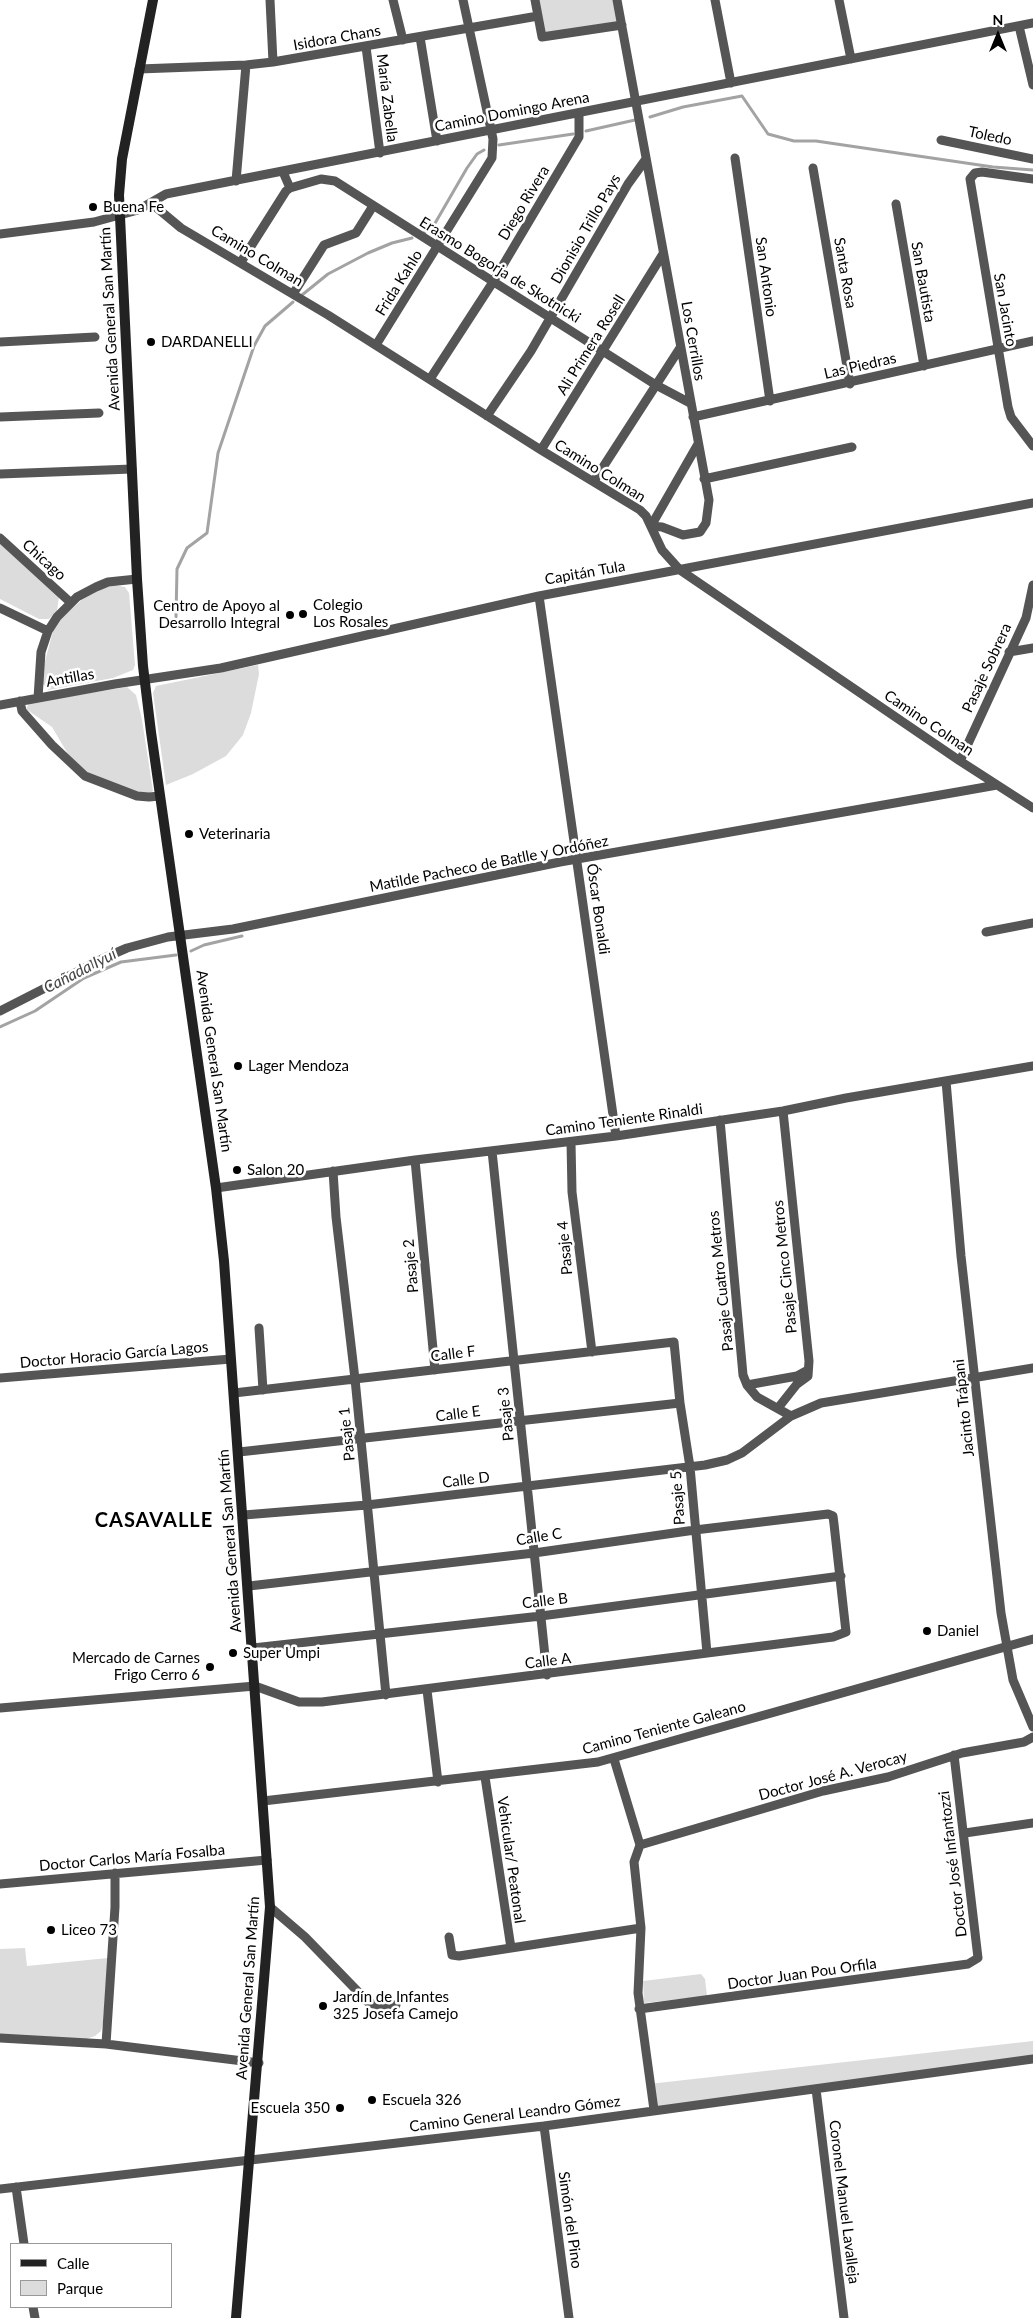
<!DOCTYPE html>
<html>
<head>
<meta charset="utf-8">
<style>
  body { margin:0 }
  #map { position:relative; width:1033px; height:2318px; overflow:hidden; background:#fff; font-family:Lato,sans-serif }
  canvas { display:block }
  .legend { position:absolute; left:10px; top:2243px; width:162px; height:65px; box-sizing:border-box; background:#fff; border:1px solid #999; margin:0; padding:6px 9px; list-style:none; font-size:15px; color:#000 }
  .legend li { display:flex; align-items:center; gap:10px; height:25px }
  .legend b { width:25px; border:1px solid #999 }
  .north { position:absolute; left:973px; top:10px; width:50px; height:50px; -webkit-text-stroke:4px #fff; paint-order:stroke; rotate:0deg; font-size:14px; font-weight:700; line-height:20px; text-align:center; color:#000 }
  .north::after { content:''; display:block; margin:auto; width:18px; height:22px; background:#000; clip-path:polygon(50% 0,100% 100%,50% 72%,0 100%) }
</style>
</head>
<body>
<div id="map">
<canvas width="1033" height="2318"></canvas>
<ul class="legend">
<li><b style="height:6px;background:#222"></b>Calle</li>
<li><b style="height:14px;background:#dcdcdc"></b>Parque</li>
</ul>
<div class="north">N</div>
</div>
<script>
const g = document.querySelector('canvas').getContext('2d');
g.lineJoin = 'round';
function paint(path, color) { g.fillStyle = color; g.fill(path, 'evenodd'); }
const poly = rows => new Path2D(rows.map(r => 'M' + r).join(''));
function strokePath(path, color, width, dash) { g.strokeStyle = color; g.lineWidth = width; g.lineCap = dash ? 'butt' : 'round'; g.setLineDash(dash || []); g.stroke(path); }
function drawText(font, color, halo, rows, align = 'center') {
  g.font = font + ' Lato,sans-serif'; g.lineWidth = 5; g.setLineDash([]); g.textBaseline = 'middle'; g.strokeStyle = halo; g.fillStyle = color; for (const [text, x, y, turn = 0] of rows) {
    g.save(); g.translate(x, y); g.rotate((+turn || 0) * Math.PI / 180); g.textAlign = isNaN(turn) ? turn : align; if (halo) g.strokeText(text, 0, 0); g.fillText(text, 0, 0); g.restore();
  }
}
const green = poly([
  [539,0,613,0,618,21,545,33],
  [0,544,59,597,57,611,49,619,39,619,0,599],
  [113,585,125,587,129,593,135,665,133,670,113,678,48,690,43,684,43,669,53,631,60,619,83,599,104,588],
  [258,665,259,674,251,713,243,735,226,756,193,774,166,785,153,693,156,686],
  [127,687,136,695,142,720,153,791,146,795,84,772,68,754,52,727,26,709,29,703],
  [25,1948,27,1966,108,1958,103,2023,101,2031,95,2036,83,2040,0,2034,0,1949],
  [701,1974,705,1979,707,1996,644,2003,643,1981],
  [1033,2041,1033,2059,654,2110,649,2084]
]);
const stream = poly([
  [650,117,683,107,742,96,768,134,794,141,816,141,993,167,1033,170],
  [586,131,635,120],
  [499,145,573,134],
  [424,233,434,225,467,168,477,154,484,150],
  [302,295,328,274,368,253,392,243,412,238],
  [176,617,177,569,187,548,207,533,218,453,254,346,265,326,293,302],
  [191,951,204,945,242,936],
  [0,1027,35,1011,84,978,121,962,176,955]
]);
const minor = poly([
  [270,0,273,62],
  [393,0,403,40],
  [535,0,542,37,622,25],
  [617,0,709,500,706,523,700,532,683,535,662,527,651,526,698,444],
  [715,0,731,83],
  [839,0,851,59],
  [1019,26,1033,85],
  [420,37,437,141],
  [366,47,380,153],
  [139,69,246,65,273,62,538,16],
  [941,140,1033,159],
  [735,158,770,401],
  [813,168,850,384],
  [1033,179,982,172,975,173,970,179,1008,407,1011,417,1033,446],
  [236,181,246,65],
  [290,188,321,179,335,181,656,385,690,403],
  [151,203,181,228,328,315,541,450,640,510,646,516,662,550,680,570,960,761,1033,808],
  [896,204,924,366],
  [0,234,94,222,138,210,166,194,1033,23],
  [241,262,286,191,290,188,283,172],
  [293,294,324,245,356,233,373,206],
  [0,342,95,337],
  [376,345,492,158,493,139,463,0],
  [430,379,493,282,579,137,579,113],
  [487,416,531,351,628,184,646,159],
  [0,417,99,413],
  [693,417,1033,341],
  [541,450,663,254],
  [0,474,132,469],
  [704,479,852,447],
  [594,481,680,348],
  [0,538,70,602],
  [539,596,616,1136],
  [0,608,48,631],
  [1009,652,1033,648],
  [38,698,41,652,48,631,57,617,77,597,96,587,108,582,137,579],
  [20,701,22,711,52,745,85,776,137,796,149,797,160,796],
  [0,705,115,684,221,668,539,596,1033,503],
  [960,761,1026,618,1033,585],
  [986,932,1033,923],
  [0,1011,104,958,127,948,168,937,233,929,560,862,997,785],
  [946,1081,961,1256,1001,1613,1013,1680,1033,1727],
  [720,1120,743,1375,747,1385,757,1397,791,1416],
  [571,1142,572,1192,592,1352],
  [492,1151,547,1675],
  [415,1160,435,1370],
  [333,1171,336,1217,355,1379,386,1695],
  [216,1188,415,1160,616,1136,783,1111,846,1098,1033,1066],
  [259,1328,263,1390],
  [0,1378,231,1359],
  [747,1385,797,1376,808,1370],
  [234,1393,674,1342,680,1403,690,1467,707,1653],
  [778,1408,797,1384,808,1376,809,1361,783,1111],
  [239,1452,680,1403],
  [244,1515,367,1505,705,1465,727,1460,742,1453,791,1416,821,1403,1033,1368],
  [253,1648,541,1616,841,1576],
  [427,1690,438,1782],
  [0,1708,255,1686,299,1702,322,1702,833,1637,846,1632,834,1524,833,1516,828,1514,695,1530,534,1553,249,1586],
  [614,1759,640,1845,634,1862,641,1928,638,1993,654,2110],
  [485,1777,511,1948],
  [263,1801,598,1762,1033,1639],
  [965,1833,1033,1823],
  [640,1845,823,1791,888,1777,962,1753,1024,1742,1033,1737],
  [0,1884,267,1860],
  [270,1907,305,1937,368,2002,376,2005,396,2005],
  [449,1937,452,1955,459,1956,641,1928],
  [639,2009,968,1964,978,1958,954,1755],
  [0,2038,106,2044,259,2063],
  [106,2044,115,1907,115,1873],
  [816,2089,844,2318],
  [544,2126,569,2318],
  [16,2187,24,2244],
  [0,2189,544,2126,1033,2059],
  [33,2307,35,2318]
]);
const secondary = poly([
  [153,0,122,159,119,195,137,579,143,666,151,732,216,1188,224,1261,270,1907,236,2318]
]);
const markers = [
  [93,207,5,"#000"],
  [151,342,5,"#000"],
  [303,614,5,"#000"],
  [290,615,5,"#000"],
  [189,834,5,"#000"],
  [238,1066,5,"#000"],
  [237,1170,5,"#000"],
  [927,1631,5,"#000"],
  [233,1653,5,"#000"],
  [210,1667,5,"#000"],
  [51,1930,5,"#000"],
  [323,2006,5,"#000"],
  [372,2100,5,"#000"],
  [340,2108,5,"#000"]
];
const streetNames = [
  ["Isidora Chans",337,38,-10],
  ["María Zabella",387,98,83],
  ["Camino Domingo Arena",512,112,-11],
  ["Toledo",990,136,12],
  ["Diego Rivera",524,203,-59],
  ["Dionisio Trillo Pays",586,229,-60],
  ["Camino Colman",257,256,31],
  ["Erasmo Bogorja de Skotnicki",500,270,32],
  ["Santa Rosa",845,273,80],
  ["San Antonio",766,277,82],
  ["San Bautista",923,282,80],
  ["Frida Kahlo",399,283,-58],
  ["San Jacinto",1005,310,80],
  ["Avenida General San Martín",110,319,-93],
  ["Los Cerrillos",693,341,80],
  ["Ali Primera Rosell",591,345,-58],
  ["Las Piedras",860,366,-13],
  ["Camino Colman",600,471,32],
  ["Chicago",44,560,42],
  ["Capitán Tula",585,573,-10],
  ["Pasaje Sobrera",987,668,-65],
  ["Antillas",70,678,-10],
  ["Camino Colman",929,723,34],
  ["Matilde Pacheco de Batlle y Ordóñez",489,864,-11],
  ["Óscar Bonaldi",598,909,82],
  ["Avenida General San Martín",214,1061,82],
  ["Camino Teniente Rinaldi",624,1120,-8],
  ["Pasaje 4",565,1248,-95],
  ["Pasaje 2",411,1266,-95],
  ["Pasaje Cinco Metros",785,1267,-96],
  ["Pasaje Cuatro Metros",721,1281,-96],
  ["Calle F",453,1354,-7],
  ["Doctor Horacio García Lagos",114,1355,-5],
  ["Jacinto Trápani",964,1408,-96],
  ["Calle E",458,1414,-7],
  ["Pasaje 3",506,1414,-96],
  ["Pasaje 1",347,1434,-96],
  ["Calle D",466,1480,-7],
  ["Pasaje 5",678,1498,-94],
  ["Calle C",539,1537,-9],
  ["Avenida General San Martín",230,1541,-94],
  ["Calle B",545,1601,-7],
  ["Calle A",548,1661,-7],
  ["Camino Teniente Galeano",664,1728,-15],
  ["Doctor José A. Verocay",833,1776,-15],
  ["Doctor Carlos María Fosalba",132,1858,-5],
  ["Vehicular/ Peatonal",511,1860,82],
  ["Doctor José Infantozzi",953,1864,-97],
  ["Doctor Juan Pou Orfila",802,1974,-8],
  ["Avenida General San Martín",248,1988,-86],
  ["Camino General Leandro Gómez",515,2114,-7],
  ["Coronel Manuel Lavalleja",844,2202,83],
  ["Simón del Pino",570,2220,82]
];
const poiNames = [
  ["Buena Fe",103,207],
  ["DARDANELLI",161,342],
  ["Colegio",313,605],
  ["Los Rosales",313,622],
  ["Centro de Apoyo al",280,606,"right"],
  ["Desarrollo Integral",280,623,"right"],
  ["Veterinaria",199,834],
  ["Lager Mendoza",248,1066],
  ["Salon 20",247,1170],
  ["Daniel",937,1631],
  ["Super Umpi",243,1653],
  ["Mercado de Carnes",200,1658,"right"],
  ["Frigo Cerro 6",200,1675,"right"],
  ["Liceo 73",61,1930],
  ["Jardín de Infantes",333,1997],
  ["325 Josefa Camejo",333,2014],
  ["Escuela 326",382,2100],
  ["Escuela 350",330,2108,"right"]
];
const waterNames = [
  ["Cañada Iyuí",80,971,-27]
];
const districtNames = [
  ["CASAVALLE",154,1521]
];
paint(green, '#dcdcdc');
strokePath(stream, '#a3a3a3', 3);
strokePath(minor, '#555', 9);
strokePath(secondary, '#222', 10);
for (const [x, y, r, color] of markers) { const dot = new Path2D(); dot.arc(x, y, r, 0, 2 * Math.PI); g.fillStyle = color; g.fill(dot); strokePath(dot, '#fff', 2); }
drawText('15px', '#000', '#fff', streetNames);
drawText('15px', '#000', '#fff', poiNames, 'left');
drawText('italic 16px', '#444', '#fff', waterNames);
g.letterSpacing = '1px';
drawText('bold 20px', '#000', '#fff', districtNames);
g.letterSpacing = '0px';
</script>
</body>
</html>
